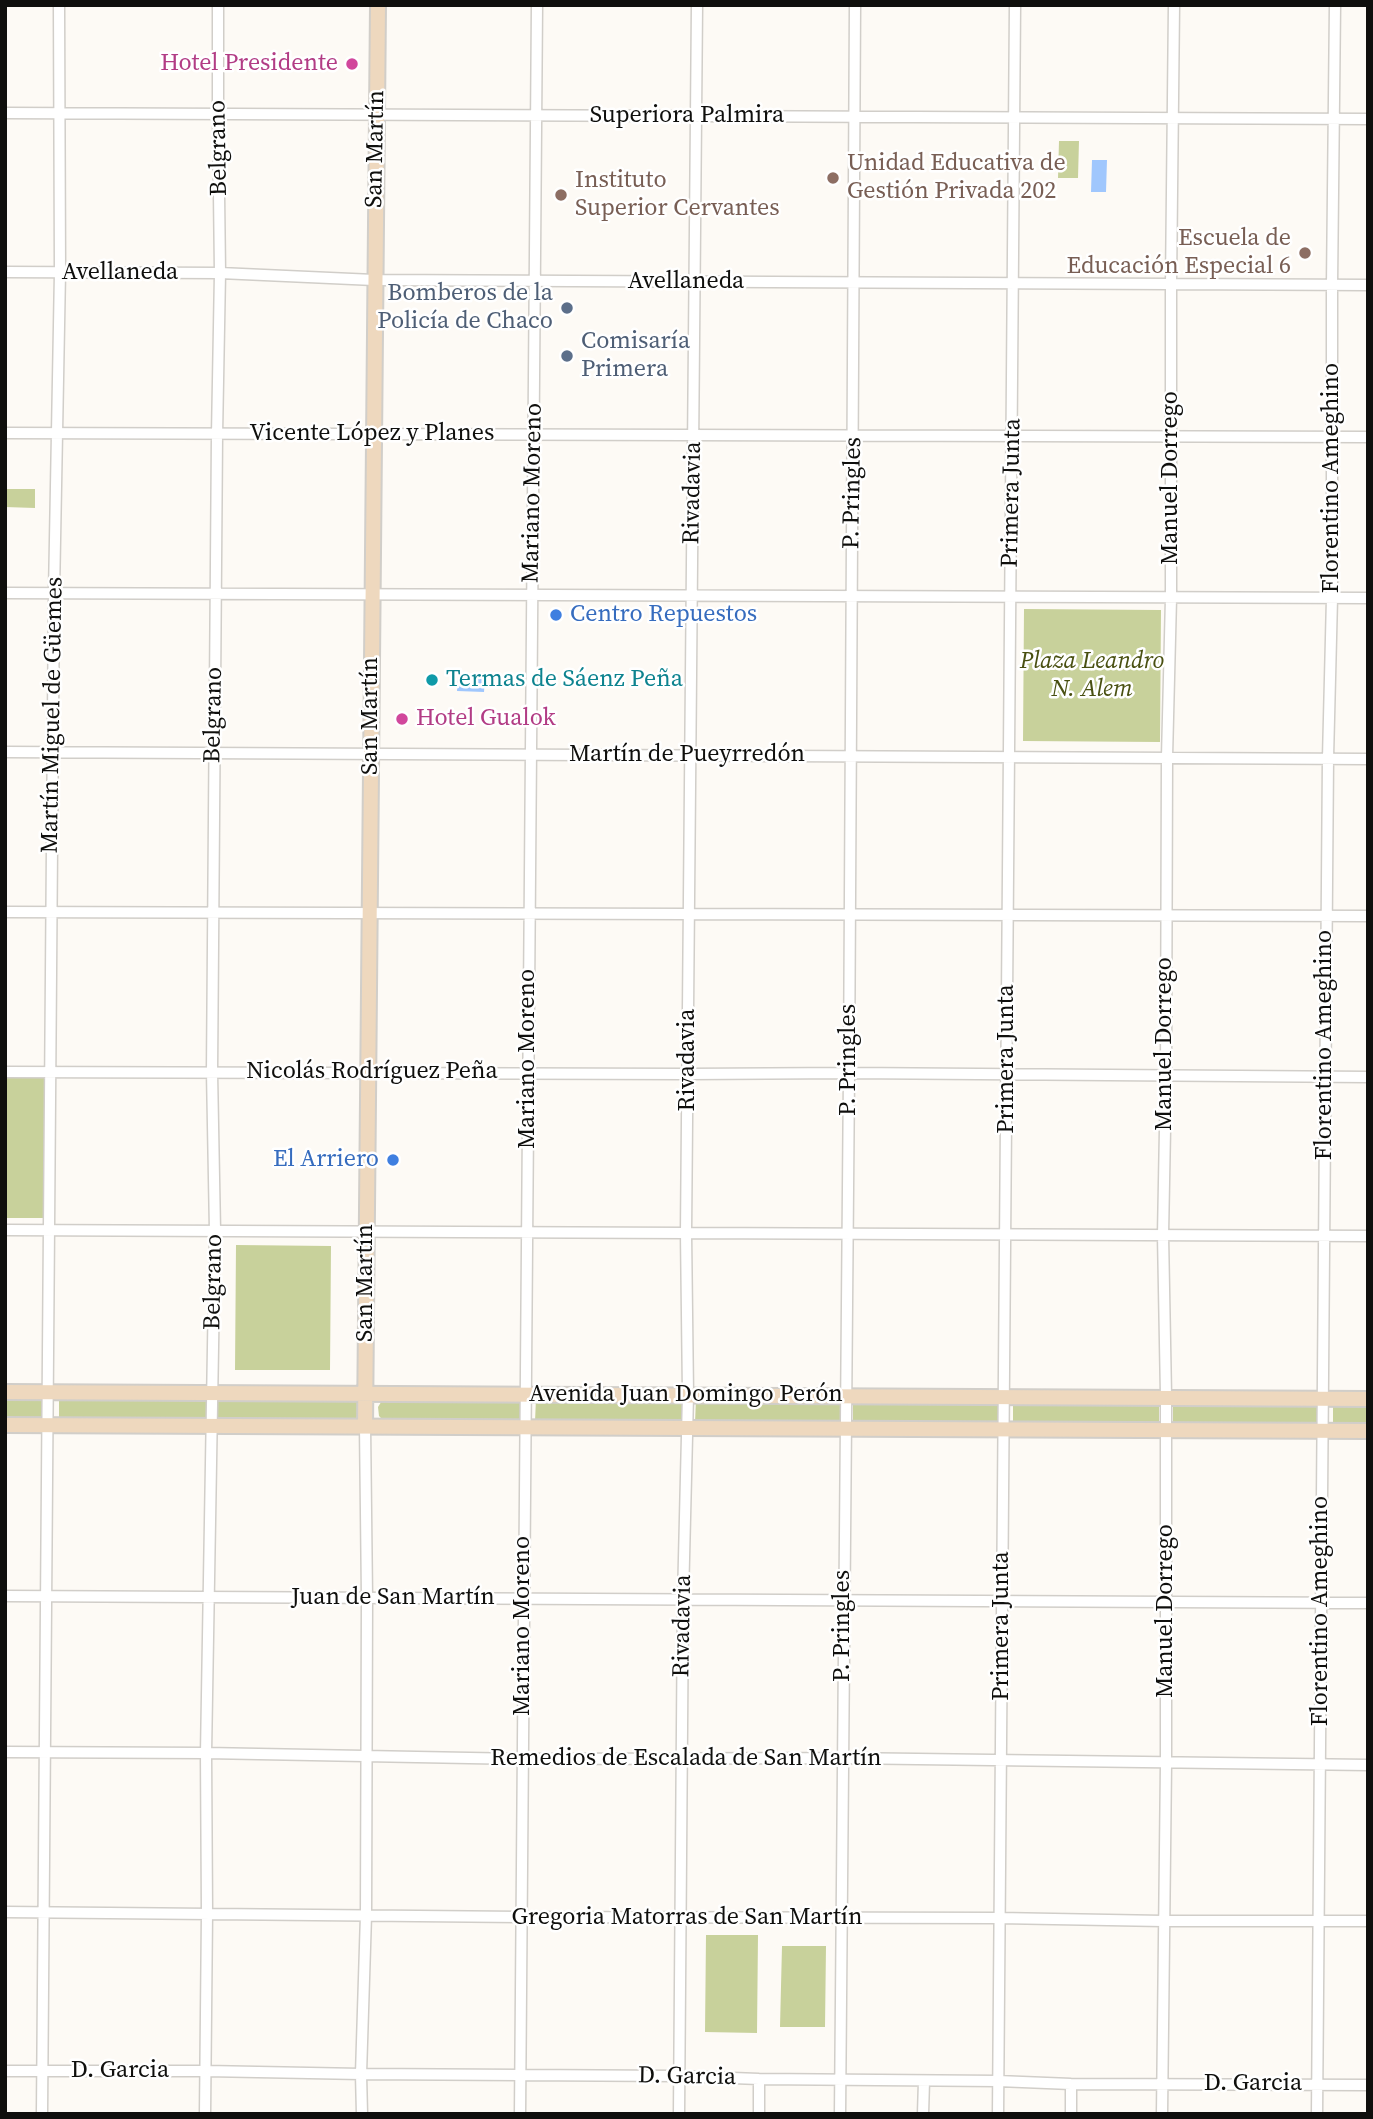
<!DOCTYPE html>
<html>
<head>
<meta charset="utf-8">
<style>
  body { margin:0 }
  #map { position:relative; width:1373px; height:2119px; overflow:hidden; background:#fdfaf5; font-family:"Source Serif 4",serif }
  canvas { display:block }
  .frame { position:absolute; inset:0; border:7px solid #0f0f0d; pointer-events:none }
</style>
</head>
<body>
<div id="map">
<canvas width="1373" height="2119"></canvas>
<div class="frame"></div>
</div>
<script>
const g = document.querySelector('canvas').getContext('2d');
g.lineJoin = 'round';
function paint(path, color) { g.fillStyle = color; g.fill(path, 'evenodd'); }
const poly = rows => new Path2D(rows.map(r => 'M' + r).join(''));
function strokePath(path, color, width, dash) { g.strokeStyle = color; g.lineWidth = width; g.lineCap = dash ? 'butt' : 'round'; g.setLineDash(dash || []); g.stroke(path); }
function drawText(font, color, halo, rows, align = 'center') {
  g.font = font + ' "Source Serif 4",serif'; g.lineWidth = 5; g.setLineDash([]); g.textBaseline = 'middle'; g.strokeStyle = halo; g.fillStyle = color; for (const [text, x, y, turn = 0] of rows) {
    g.save(); g.translate(x, y); g.rotate((+turn || 0) * Math.PI / 180); g.textAlign = isNaN(turn) ? turn : align; if (halo) g.strokeText(text, 0, 0); g.fillText(text, 0, 0); g.restore();
  }
}
const green = poly([
  [1059,141,1079,141,1078,178,1058,178],
  [5,489,35,489,35,508,5,507],
  [1024,609,1161,610,1160,742,1023,741],
  [5,1078,44,1078,44,1218,5,1218],
  [236,1245,331,1246,330,1370,235,1370],
  [5,1398,45,1398,45,1422,5,1422],
  [59,1398,207,1398,207,1423,59,1423],
  [218,1398,357,1399,362,1404,362,1419,349,1423,217,1422],
  [536,1398,684,1399,684,1423,535,1422],
  [383,1399,523,1400,522,1423,384,1421,379,1416,378,1407],
  [696,1399,842,1401,842,1424,695,1423],
  [853,1399,1001,1401,1001,1423,853,1423],
  [1013,1403,1159,1403,1159,1424,1013,1425],
  [1319,1403,1319,1425,1173,1426,1173,1404],
  [1333,1405,1368,1405,1368,1426,1333,1426],
  [706,1935,758,1935,757,2033,705,2032],
  [782,1946,826,1946,825,2027,780,2027]
]);
const water = poly([
  [1092,160,1107,160,1106,192,1091,192],
  [458,677,485,678,484,692,457,691]
]);
const minor = poly([
  [5,113,1368,119],
  [5,272,220,273,374,280,1368,285],
  [5,433,1368,437],
  [5,593,1368,598],
  [5,752,1368,759],
  [5,912,1368,916],
  [5,1072,688,1074,849,1073,1368,1077],
  [5,1230,1368,1236],
  [5,1596,1368,1603],
  [5,1752,206,1753,522,1759,842,1758,1368,1765],
  [5,1912,521,1917,999,1918,1163,1921,1368,1921],
  [5,2071,206,2071,361,2074,679,2076,759,2079,998,2081,1071,2084,1368,2085],
  [759,2079,759,2114],
  [42,2114,54,593,60,272,59,5],
  [205,2114,207,1913,206,1753,215,1231,212,1072,217,435,220,273,218,114,218,5],
  [362,2114,361,2074,366,1915,367,1598,365,1426],
  [520,2114,537,5],
  [679,2114,683,1599,688,1395,686,1233,697,5],
  [840,2114,849,1073,855,5],
  [923,2114,924,2081],
  [998,2114,1015,5],
  [1071,2114,1071,2084],
  [1162,2114,1166,1764,1166,1396,1163,1235,1166,1076,1167,757,1171,598,1171,284,1174,5],
  [1317,2114,1328,758,1332,598,1332,285,1335,5]
]);
const secondary = poly([
  [5,1392,1368,1399],
  [5,1425,1368,1431],
  [365,1426,378,5]
]);
const markers = [
  [352,64,7,"#d1479c"],
  [833,178,7,"#8d6e63"],
  [561,195,7,"#8d6e63"],
  [1305,253,7,"#8d6e63"],
  [567,308,7,"#5c6f8a"],
  [567,356,7,"#5c6f8a"],
  [556,615,7,"#3f7fe0"],
  [432,680,7,"#0f9aa8"],
  [402,719,7,"#d1479c"],
  [393,1160,7,"#3f7fe0"]
];
const hotelNames = [
  ["Hotel Presidente",338,64],
  ["Hotel Gualok",416,719,"left"]
];
const streetNames = [
  ["Superiora Palmira",687,116],
  ["Belgrano",219,148,-91],
  ["San Martín",376,149,-89],
  ["Avellaneda",120,273],
  ["Avellaneda",686,282],
  ["Vicente López y Planes",372,434],
  ["Manuel Dorrego",1171,478,-90],
  ["Florentino Ameghino",1332,478,-90],
  ["Mariano Moreno",533,493,-89],
  ["Rivadavia",693,493,-89],
  ["P. Pringles",853,493,-89],
  ["Primera Junta",1012,493,-89],
  ["Martín Miguel de Güemes",53,715,-89],
  ["Belgrano",214,715,-89],
  ["San Martín",371,716,-90],
  ["Martín de Pueyrredón",687,755],
  ["Manuel Dorrego",1165,1044,-90],
  ["Florentino Ameghino",1325,1045,-90],
  ["Mariano Moreno",528,1059,-90],
  ["Primera Junta",1007,1059,-90],
  ["Rivadavia",688,1060,-90],
  ["P. Pringles",849,1060,-90],
  ["Nicolás Rodríguez Peña",372,1072],
  ["Belgrano",214,1282,-89],
  ["San Martín",366,1283,-90],
  ["Avenida Juan Domingo Perón",686,1395],
  ["Juan de San Martín",393,1598],
  ["Manuel Dorrego",1166,1611,-90],
  ["Florentino Ameghino",1321,1611,-90],
  ["Mariano Moreno",523,1626,-90],
  ["Rivadavia",683,1626,-89],
  ["P. Pringles",843,1626,-90],
  ["Primera Junta",1002,1626,-90],
  ["Remedios de Escalada de San Martín",686,1759],
  ["Gregoria Matorras de San Martín",687,1918],
  ["D. Garcia",120,2071],
  ["D. Garcia",687,2077,1],
  ["D. Garcia",1253,2084]
];
const educationNames = [
  ["Unidad Educativa de",847,164],
  ["Gestión Privada 202",847,192],
  ["Instituto",575,181],
  ["Superior Cervantes",575,209],
  ["Escuela de",1291,239,"right"],
  ["Educación Especial 6",1291,267,"right"]
];
const serviceNames = [
  ["Bomberos de la",553,294],
  ["Policía de Chaco",553,322],
  ["Comisaría",581,342,"left"],
  ["Primera",581,370,"left"]
];
const shopNames = [
  ["Centro Repuestos",570,615],
  ["El Arriero",379,1160,"right"]
];
const parkNames = [
  ["Plaza Leandro",1092,662],
  ["N. Alem",1092,690]
];
const cultureNames = [
  ["Termas de Sáenz Peña",446,680]
];
paint(green, '#c8d19b');
paint(water, '#a0c7fd');
strokePath(minor, '#d1cec9', 13);
strokePath(secondary, '#d1cec9', 18);
strokePath(minor, '#fff', 10);
strokePath(secondary, '#eed8be', 14);
for (const [x, y, r, color] of markers) { const dot = new Path2D(); dot.arc(x, y, r, 0, 2 * Math.PI); g.fillStyle = color; g.fill(dot); strokePath(dot, '#fff', 2.5); }
drawText('24px', '#b23c85', '#fff', hotelNames, 'right');
drawText('24px', '#0f0f0d', '#fff', streetNames);
drawText('24px', '#785e54', '#fff', educationNames, 'left');
drawText('24px', '#4e5e75', '#fff', serviceNames, 'right');
drawText('24px', '#366cbe', '#fff', shopNames, 'left');
drawText('italic 24px', '#495011', '#fff', parkNames);
drawText('24px', '#0d838f', '#fff', cultureNames, 'left');
</script>
</body>
</html>
